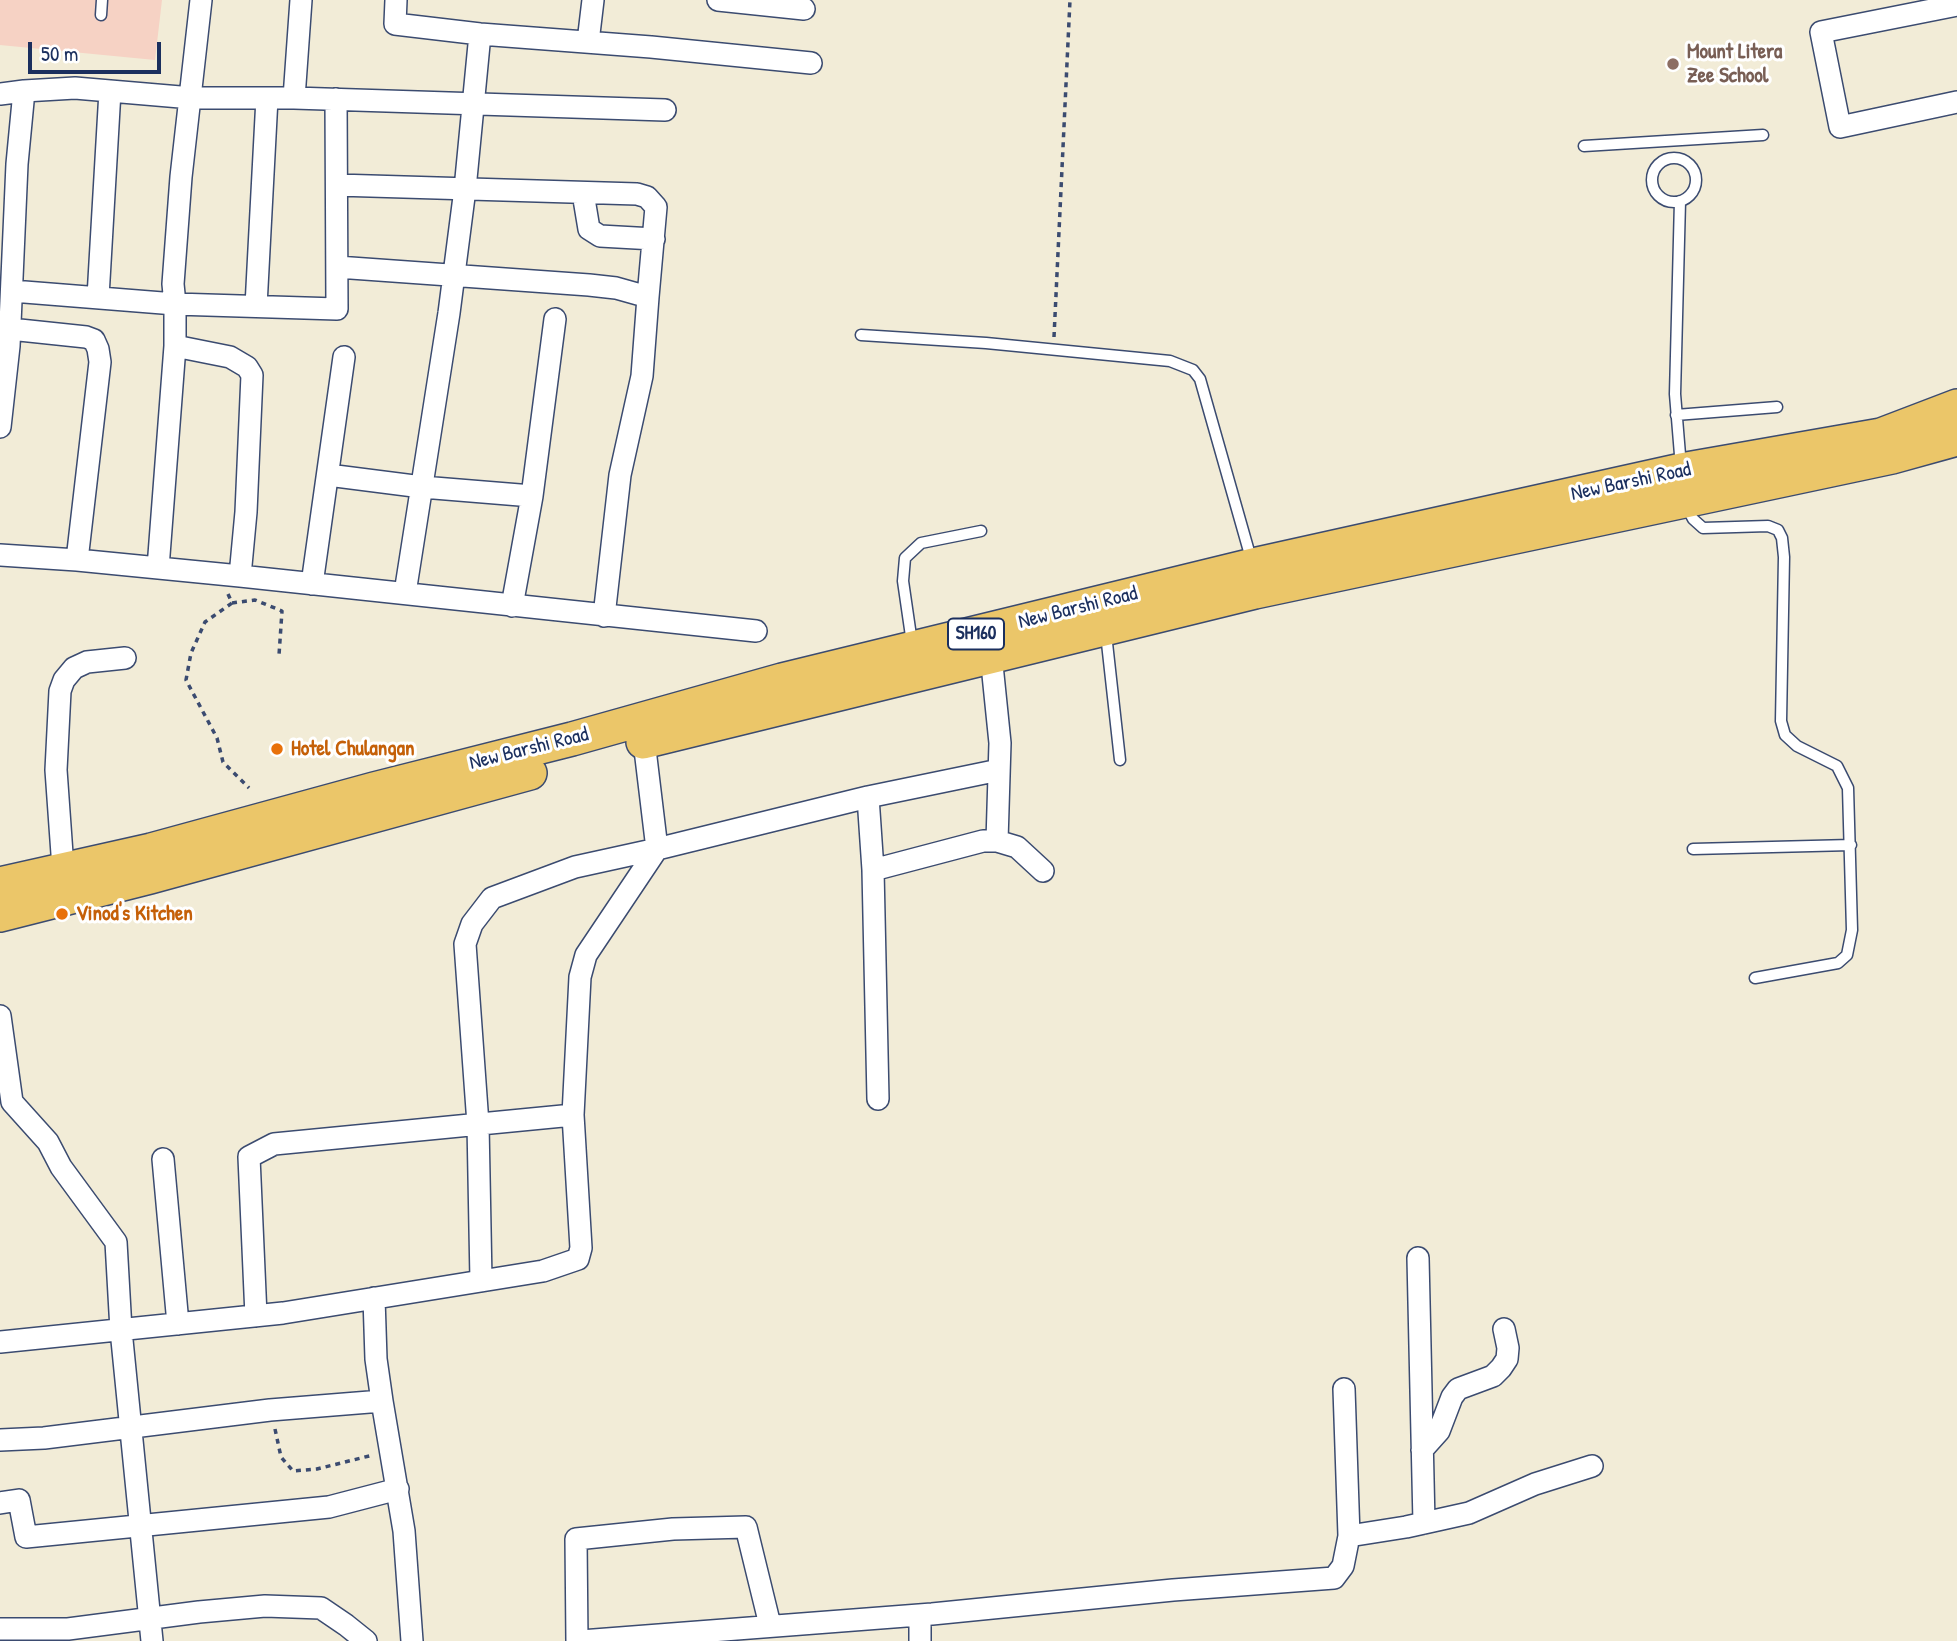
<!DOCTYPE html>
<html>
<head>
<meta charset="utf-8">
<style>
  body { margin:0 }
  #map { position:relative; width:1957px; height:1641px; overflow:hidden; background:#f2ecd7; font-family:"Patrick Hand",sans-serif }
  canvas { display:block }
  .scale { position:absolute; left:28px; top:42px; width:133px; height:32px; box-sizing:border-box; border:4px solid #1b2f5e; border-top:0; padding-left:9px; font-size:21px; line-height:24px; white-space:nowrap; color:#1b2f5e; -webkit-text-stroke:5px #fff; paint-order:stroke }
</style>
</head>
<body>
<div id="map">
<canvas width="1957" height="1641"></canvas>
<div class="scale">50 m</div>
</div>
<script>
const g = document.querySelector('canvas').getContext('2d');
g.lineJoin = 'round';
function paint(path, color) { g.fillStyle = color; g.fill(path, 'evenodd'); }
const poly = rows => new Path2D(rows.map(r => 'M' + r).join(''));
function strokePath(path, color, width, dash) { g.strokeStyle = color; g.lineWidth = width; g.lineCap = dash ? 'butt' : 'round'; g.setLineDash(dash || []); g.stroke(path); }
function drawText(font, color, halo, rows, align = 'center') {
  g.font = font + ' "Patrick Hand",sans-serif'; g.lineWidth = 6; g.setLineDash([]); g.textBaseline = 'middle'; g.strokeStyle = halo; g.fillStyle = color; for (const [text, x, y, turn = 0] of rows) {
    g.save(); g.translate(x, y); g.rotate((+turn || 0) * Math.PI / 180); g.textAlign = isNaN(turn) ? turn : align; if (halo) g.strokeText(text, 0, 0); g.fillText(text, 0, 0); g.restore();
  }
}
const built = poly([
  [0,0,162,0,155,60,0,45]
]);
const path = poly([
  [1054,337,1070,0],
  [228,594,232,603,205,622,191,653,186,680,217,738,223,762,249,788],
  [232,603,255,600,282,611,279,655],
  [275,1429,281,1457,293,1471,317,1469,373,1455]
]);
const service = poly([
  [101,15,102,0],
  [1584,146,1763,135],
  '1652 180a22 22 0 1 1 44 0a22 22 0 1 1-44 0Z',
  [1680,201,1675,394,1681,467],
  [861,335,986,343,1170,361,1193,370,1200,379,1252,562],
  [1676,415,1777,407],
  [1685,504,1693,519,1703,528,1768,526,1778,530,1782,538,1784,557,1781,721,1785,735,1797,746,1837,766,1848,788,1852,930,1847,955,1838,963,1755,978],
  [1106,634,1120,760],
  [912,643,903,581,905,558,921,543,981,531],
  [1693,849,1851,845]
]);
const minor = poly([
  [201,0,181,177,173,284,175,304,337,309,336,99],
  [396,0,395,24,480,34,651,47,811,63],
  [718,0,804,9],
  [1957,5,1821,32,1840,127,1957,102],
  [588,42,593,0],
  [0,94,24,91],
  [294,98,301,0],
  [337,185,637,194,647,197,656,207,648,297,616,288,589,285,337,267],
  [583,193,589,229,600,236,654,239],
  [12,291,175,304,175,346,158,568],
  [98,297,110,91],
  [256,306,267,98],
  [10,329,86,337,94,340,98,349,100,362,77,560],
  [175,346,230,357,247,367,252,375,246,512,240,576],
  [0,427,9,346,17,164,24,91,75,88,192,98,294,98,665,110],
  [328,475,422,487,532,496,555,319],
  [0,555,77,560,240,576,756,631],
  [312,584,344,357],
  [405,593,449,313,465,189,480,34],
  [512,606,532,496],
  [604,616,620,475,642,376,648,297],
  [991,655,1000,743,997,841],
  [868,797,873,870,878,1099],
  [63,868,56,770,60,691,64,680,74,668,87,662,125,658],
  [873,870,983,841,997,841,1017,847,1043,871],
  [0,1016,12,1102,48,1142,61,1167,116,1242,121,1330,152,1641],
  [163,1159,178,1324],
  [1418,1258,1424,1523],
  [481,1281,478,1124,465,944,472,924,492,898,575,867,657,849,644,741],
  [256,1316,249,1157,274,1144,573,1115,580,977,586,955,657,849,868,797,999,770],
  [0,1342,283,1313,543,1271,578,1259,581,1248,573,1115],
  [1344,1389,1349,1536],
  [382,1401,404,1531,412,1641],
  [0,1440,44,1438,270,1410,382,1401,376,1359,374,1298],
  [1422,1450,1439,1431,1452,1397,1458,1389,1493,1376,1501,1368,1507,1359,1508,1348,1504,1329],
  [0,1503,19,1500,26,1537,329,1507,398,1489],
  [0,1629,68,1629,199,1612,265,1606,321,1608,346,1625,366,1641],
  [577,1641,576,1539,673,1529,746,1527,770,1625],
  [581,1641,932,1614,1173,1590,1334,1578,1343,1566,1349,1536,1406,1527,1469,1513,1535,1484,1592,1466],
  [920,1641,920,1615]
]);
const primary = poly([
  [643,742,1255,592,1892,457,1957,439],
  [0,884,151,850,374,789,572,739,782,680,1253,565,1681,470,1881,435,1957,406],
  [0,915,150,877,530,773]
]);
const markers = [
  [1673,64,7,"#8d6e63"],
  [277,749,7,"#e8710a"],
  [62,914,7,"#e8710a"]
];
const shields = [
  [976,634,56]
];
const shieldNames = [
  ["SH160",976,634]
];
const educationNames = [
  ["Mount Litera",1687,52],
  ["Zee School",1687,76]
];
const streetNames = [
  ["New Barshi Road",1631,482,-12],
  ["New Barshi Road",1078,608,-14],
  ["New Barshi Road",529,749,-14]
];
const foodNames = [
  ["Hotel Chulangan",291,749],
  ["Vinod's Kitchen",76,914]
];
paint(built, '#f6d2c4');
strokePath(service, '#3b4b70', 13);
strokePath(minor, '#3b4b70', 24);
strokePath(primary, '#3b4b70', 36);
strokePath(path, '#3b4b70', 3.5, [5, 5]);
strokePath(service, '#fff', 10);
strokePath(minor, '#fff', 21);
strokePath(primary, '#ebc669', 33);
for (const [x, y, r, color] of markers) { const dot = new Path2D(); dot.arc(x, y, r, 0, 2 * Math.PI); g.fillStyle = color; g.fill(dot); strokePath(dot, '#fff', 2.5); }
for (const [x, y, w] of shields) { const box = new Path2D(); box.roundRect(x - w / 2, y - 15.5, w, 31, 5); g.fillStyle = '#fff'; g.fill(box); strokePath(box, '#1b2f5e', 2); }
drawText('bold 19px', '#1b2f5e', null, shieldNames);
drawText('bold 21px', '#785e54', '#fff', educationNames, 'left');
drawText('21px', '#1b2f5e', '#fff', streetNames);
drawText('bold 21px', '#c56008', '#fff', foodNames, 'left');
</script>
</body>
</html>
